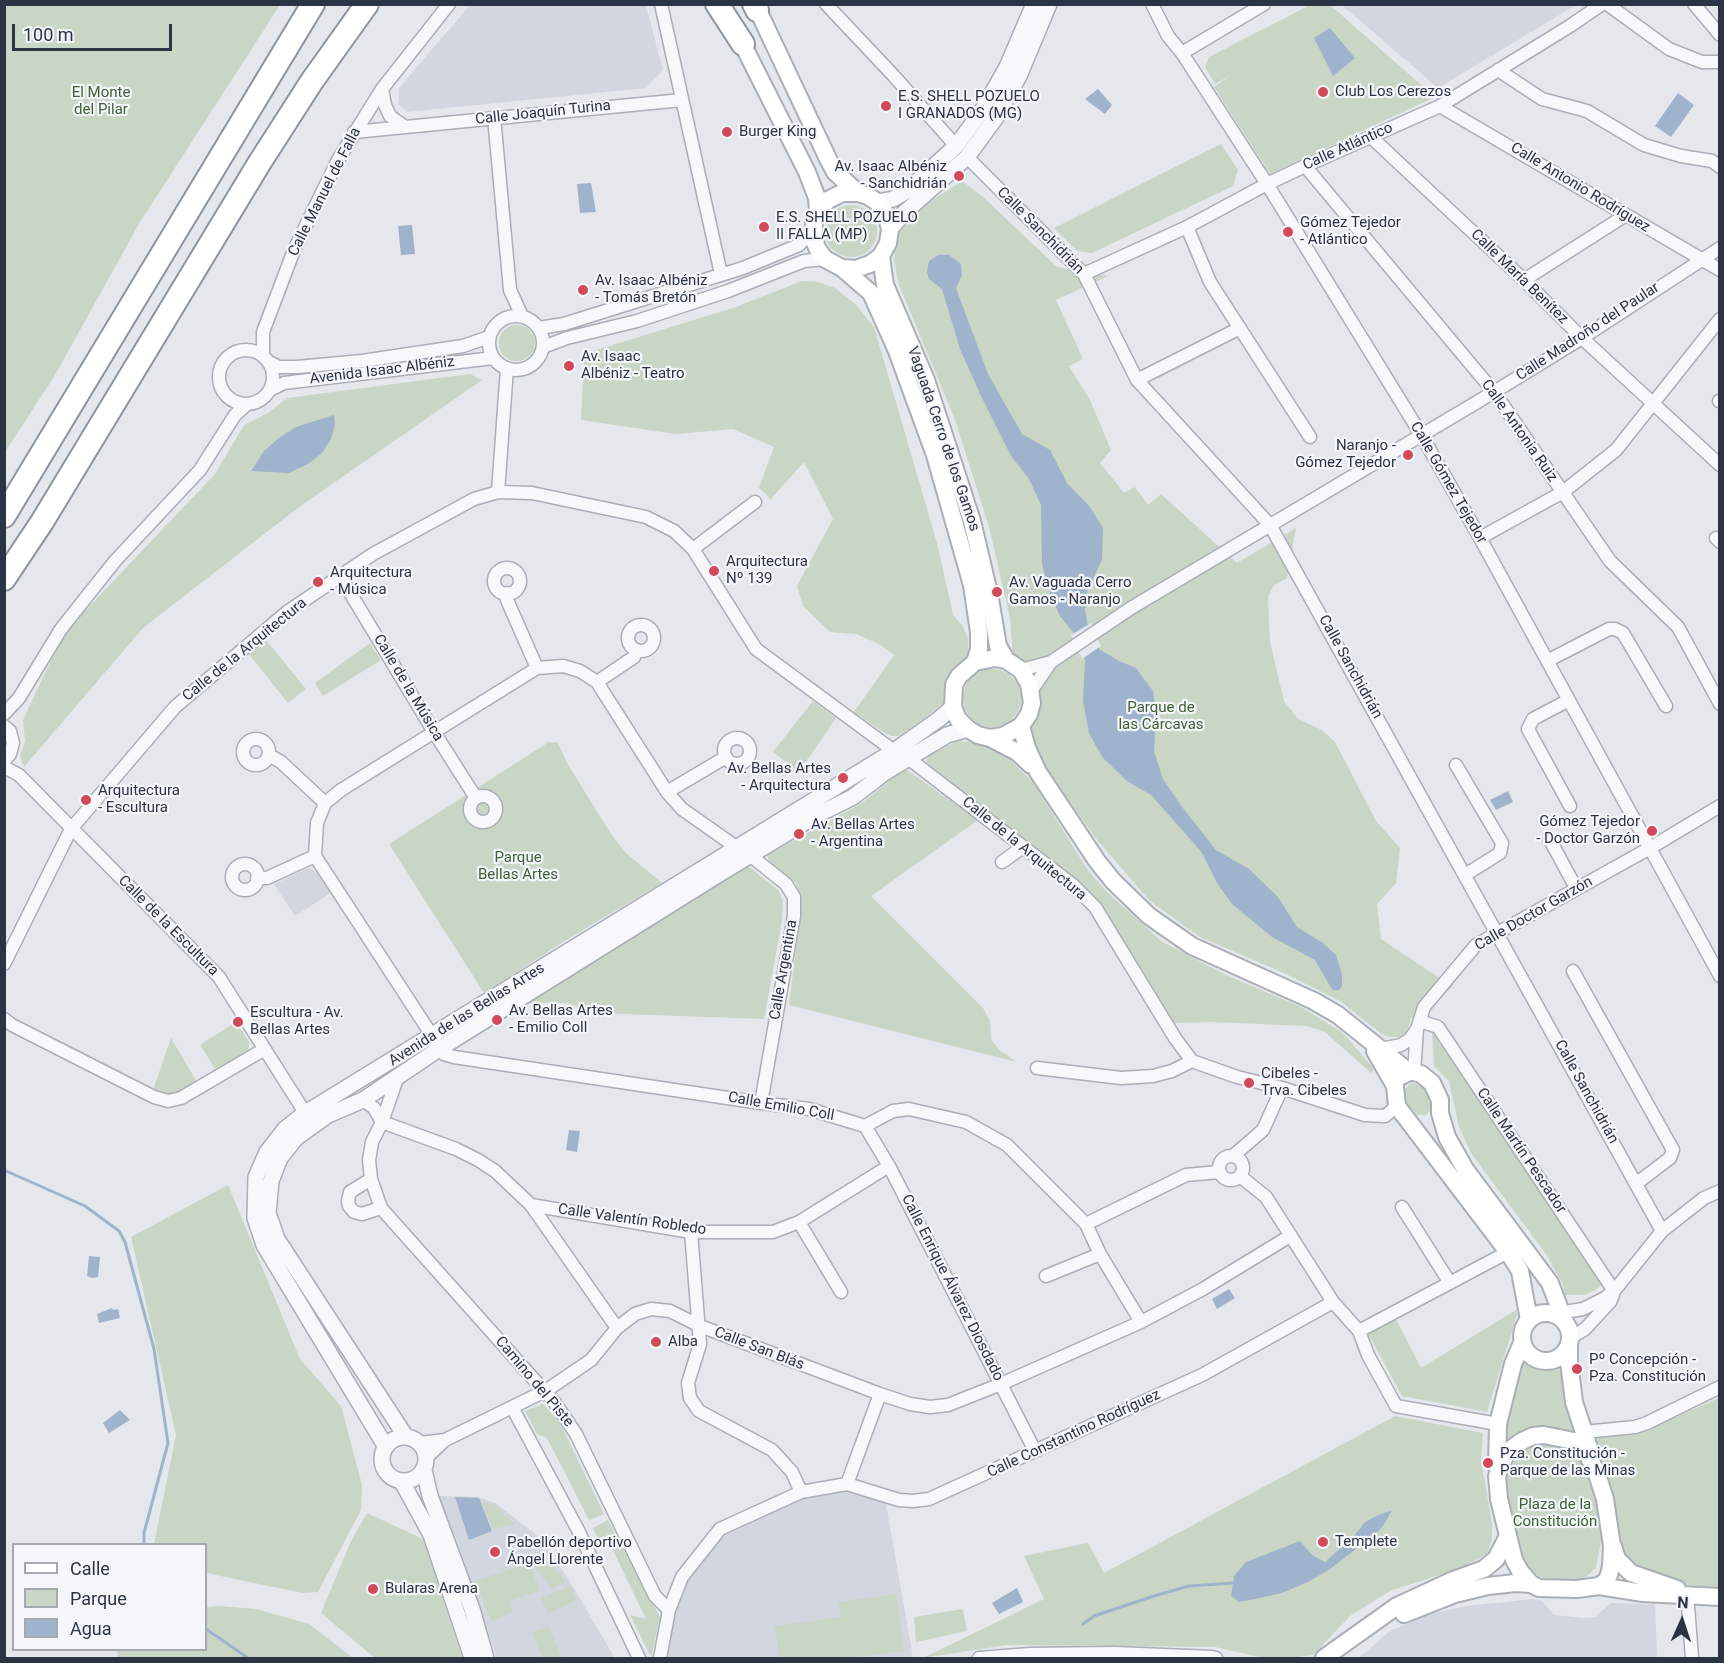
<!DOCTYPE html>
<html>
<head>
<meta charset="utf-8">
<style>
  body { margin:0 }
  #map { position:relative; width:1724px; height:1663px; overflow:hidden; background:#e4e7ec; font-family:Roboto,sans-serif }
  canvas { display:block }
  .frame { position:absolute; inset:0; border:6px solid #2b3445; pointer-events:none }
  .legend { position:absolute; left:12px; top:1543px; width:195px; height:108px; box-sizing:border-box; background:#f4f6f9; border:2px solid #a4a8b1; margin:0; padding:8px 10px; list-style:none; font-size:18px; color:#2b3445 }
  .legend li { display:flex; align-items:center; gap:12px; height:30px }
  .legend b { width:30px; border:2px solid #a4a8b1 }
  .north { position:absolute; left:1652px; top:1591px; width:60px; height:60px; -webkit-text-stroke:4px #f4f6f9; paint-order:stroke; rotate:3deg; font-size:16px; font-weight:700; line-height:24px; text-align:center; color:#2b3445 }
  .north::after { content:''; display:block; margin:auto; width:21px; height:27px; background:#2b3445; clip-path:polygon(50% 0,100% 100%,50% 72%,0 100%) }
  .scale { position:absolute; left:12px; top:24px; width:160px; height:27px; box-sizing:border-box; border:3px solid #2b3445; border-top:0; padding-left:8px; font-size:18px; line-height:21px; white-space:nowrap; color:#2b3445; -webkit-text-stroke:4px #f4f6f9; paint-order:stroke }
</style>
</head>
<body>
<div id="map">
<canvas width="1724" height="1663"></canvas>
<div class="frame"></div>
<ul class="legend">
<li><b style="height:8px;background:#fff"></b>Calle</li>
<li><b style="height:16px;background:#c9d6c5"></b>Parque</li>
<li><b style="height:16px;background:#9fb4cc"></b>Agua</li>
</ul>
<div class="north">N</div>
<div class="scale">100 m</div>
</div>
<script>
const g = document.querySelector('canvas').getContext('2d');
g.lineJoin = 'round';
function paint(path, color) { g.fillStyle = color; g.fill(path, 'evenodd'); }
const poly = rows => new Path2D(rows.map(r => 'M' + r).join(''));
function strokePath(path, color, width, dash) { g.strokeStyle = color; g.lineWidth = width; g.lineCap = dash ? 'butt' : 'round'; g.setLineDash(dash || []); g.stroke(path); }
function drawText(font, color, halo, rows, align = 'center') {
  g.font = font + ' Roboto,sans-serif'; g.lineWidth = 4.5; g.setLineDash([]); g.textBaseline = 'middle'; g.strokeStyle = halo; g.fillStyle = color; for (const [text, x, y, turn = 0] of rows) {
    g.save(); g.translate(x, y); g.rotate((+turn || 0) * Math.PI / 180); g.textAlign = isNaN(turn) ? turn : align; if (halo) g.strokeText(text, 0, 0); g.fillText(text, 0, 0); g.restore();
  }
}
const built = poly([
  [471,4,646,5,663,70,646,88,407,112,398,104,399,88],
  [1342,5,1576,5,1438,88],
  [309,868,317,872,331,893,295,916,274,884],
  [847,1489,886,1504,913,1658,666,1658,675,1614,689,1576,724,1536,796,1501],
  [438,1496,477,1497,495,1503,538,1536,567,1577,615,1658,497,1658,456,1538],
  [1534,1599,1542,1601,1554,1615,1584,1618,1595,1617,1611,1603,1655,1604,1657,1658,1359,1658,1390,1631,1429,1614,1467,1606]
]);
const green = poly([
  [5,4,280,5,140,222,55,375,5,452],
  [1310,5,1330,5,1435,97,1270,174,1214,87,1231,75,1215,84,1205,67,1209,57],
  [1221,144,1238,170,1233,186,1092,253,1077,251,1054,228],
  [962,181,981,195,1057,267,1108,276,1056,300,1083,359,1069,366,1090,400,1111,450,1100,463,1124,493,1135,487,1148,505,1161,494,1237,563,1296,528,1287,578,1274,585,1268,597,1270,642,1284,701,1298,719,1322,730,1335,742,1376,821,1400,848,1396,883,1377,904,1381,939,1453,987,1411,1018,1406,1033,1399,1037,1391,1037,1383,1035,1340,1001,1284,973,1200,937,1150,901,1093,835,1021,733,1037,713,1040,690,1027,664,1013,656,1010,618,989,527,954,417,899,285,894,261,896,242,902,228,917,210],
  '825 231a26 26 0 1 1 52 0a26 26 0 1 1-52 0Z',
  [802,281,818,282,835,288,855,304,874,327,937,543,953,615,962,625,968,638,968,661,945,703,899,736,891,736,885,733,854,712,894,655,879,644,856,634,830,632,803,606,797,586,833,519,804,462,770,500,766,494,759,488,774,447,733,429,676,434,581,420,584,358,593,351,733,308],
  '499 343a18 18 0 1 1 36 0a18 18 0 1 1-36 0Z',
  [470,374,482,380,299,507,143,628,24,767,20,756,25,741,23,720,64,633,215,474,244,425,268,413,287,398],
  [266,640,306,689,288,703,248,653],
  [370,643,381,660,323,696,315,683],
  '963 698a29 29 0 1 1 58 0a29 29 0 1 1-58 0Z',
  [813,701,836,718,799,772,773,752],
  [957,741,980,743,1008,758,1033,782,1087,869,1107,892,1161,941,1228,976,1301,1007,1343,1033,1374,1069,1371,1073,1325,1032,1307,1026,1212,1022,1174,1023,1100,902,1055,862,931,768,926,761,928,756],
  [549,742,558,743,567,763,611,834,626,853,662,883,571,937,484,993,389,844],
  [904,768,978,820,871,896,983,1008,990,1021,991,1039,999,1050,1017,1062,789,1005,799,925,800,899,796,883,770,864,767,855,862,803],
  [747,865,778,890,783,901,782,921,764,1019,596,1013,567,1003,525,1003],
  [236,1022,249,1042,249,1048,247,1051,216,1070,200,1045],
  [1432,1032,1603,1283,1597,1289,1585,1295,1565,1295,1563,1285,1546,1254,1471,1153,1459,1127,1449,1081,1434,1066],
  [171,1038,197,1082,178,1093,168,1095,153,1090],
  [1414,1083,1424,1088,1430,1097,1431,1109,1426,1115,1417,1115,1406,1103,1404,1091,1410,1084],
  [228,1185,300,1359,341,1406,362,1485,361,1510,318,1592,303,1593,206,1573,206,1544,154,1544,176,1435,131,1237],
  [1516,1310,1517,1315,1487,1412,1402,1396,1368,1333,1396,1319,1421,1368],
  [1522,1356,1538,1365,1551,1366,1564,1361,1578,1439,1537,1429,1516,1435,1502,1449,1503,1434],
  [1719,1398,1719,1588,1688,1585,1653,1575,1636,1567,1622,1556,1590,1434,1644,1431],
  [543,1404,560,1423,604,1514,589,1520,547,1438,537,1434,525,1411],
  [1395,1416,1483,1433,1481,1460,1492,1523,1492,1539,1487,1554,1460,1568,1390,1591,1350,1616,1313,1655,1290,1658,1264,1658,1215,1647,1007,1645,923,1658,1044,1599,1024,1556,1088,1543,1104,1573],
  [1550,1443,1566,1446,1581,1458,1595,1490,1601,1528,1601,1542,1596,1567,1584,1579,1562,1580,1540,1577,1529,1568,1518,1548,1504,1486,1506,1475,1520,1452,1536,1444],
  [482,1502,493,1504,515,1524,493,1529],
  [367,1513,423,1539,462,1658,375,1658,321,1613,351,1541],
  [608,1520,660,1617,651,1657,630,1615,646,1619,608,1540,597,1537,593,1528],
  [547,1558,565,1582,552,1589,534,1566],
  [530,1563,539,1591,510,1600,513,1613,491,1620,475,1581],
  [571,1586,577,1600,548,1614,541,1598],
  [896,1594,904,1651,849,1658,779,1658,775,1626,841,1617,839,1602],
  [218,1606,256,1609,309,1624,353,1658,118,1658,117,1650,206,1650,206,1607],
  [963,1609,967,1631,916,1642,914,1617],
  [549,1626,562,1658,542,1658,532,1632]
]);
const water = poly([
  [1330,28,1355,58,1333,76,1314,38],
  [1098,89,1112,105,1105,114,1085,99],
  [1678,93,1694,105,1671,137,1655,126],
  [591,183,596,212,580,213,577,184],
  [412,225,415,254,401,255,398,226],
  [938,255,949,255,961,264,962,275,956,288,988,374,1022,434,1050,450,1067,483,1090,507,1103,528,1102,560,1087,591,1085,609,1087,622,1099,649,1119,661,1136,668,1153,691,1156,713,1154,751,1163,779,1182,807,1216,850,1249,869,1278,897,1297,927,1323,943,1336,955,1342,974,1342,987,1339,990,1333,990,1330,986,1315,960,1272,937,1232,904,1217,883,1202,853,1190,839,1151,795,1127,781,1103,758,1096,746,1089,733,1083,701,1085,660,1073,632,1060,616,1050,594,1042,564,1041,505,1029,479,1011,456,981,396,960,349,942,289,929,279,927,272,929,261],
  [334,415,335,424,331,439,322,453,308,464,289,473,251,471,264,451,280,437,296,427],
  [1508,791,1513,802,1496,810,1490,800],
  [569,1130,580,1131,577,1152,566,1150],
  [89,1256,100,1257,98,1277,92,1278,87,1276],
  [1229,1289,1235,1298,1217,1309,1212,1299],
  [112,1308,113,1310,118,1309,120,1318,99,1323,97,1314],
  [120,1410,130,1420,109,1433,103,1423],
  [455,1497,479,1498,492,1531,469,1540],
  [1392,1510,1383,1526,1374,1535,1330,1569,1308,1582,1282,1593,1260,1598,1239,1602,1231,1596,1234,1576,1246,1562,1300,1541,1312,1555,1325,1562,1354,1536,1364,1523,1376,1516],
  [1017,1588,1023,1602,999,1614,992,1603]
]);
const pier = poly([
  [1091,623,1101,646,1082,659,1071,635]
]);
const stream = poly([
  [4,1170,85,1206,119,1231,125,1242,154,1349,168,1443,144,1533,144,1544],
  [1083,1624,1094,1616,1154,1596,1189,1586,1233,1583],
  [206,1629,248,1658]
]);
const minor = poly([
  [661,4,721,274],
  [826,4,893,75,956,146],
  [1152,4,1168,36,1182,53,1267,184,1422,436,1480,538,1720,976],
  [1607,4,1669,49,1702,62,1720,62],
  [1694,4,1720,35],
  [1182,53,1264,4],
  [1498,70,1542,99,1587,111,1644,145,1681,156,1712,161,1720,167],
  [382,89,385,105,390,116,405,127],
  [1440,106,1720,270],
  [494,117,510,290,522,316],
  [354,132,682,100],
  [1371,137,1524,280,1582,338,1720,465],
  [967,157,1084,274,1137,380,1270,525,1662,1231],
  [1305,166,1494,392,1610,561,1678,627,1720,704],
  [1187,227,1210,282,1310,437],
  [1084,274,1187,227,1267,184,1305,166,1440,106,1570,26,1602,4],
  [1524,280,1626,215],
  '489 343a27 27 0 1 1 54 0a27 27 0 1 1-54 0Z',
  [539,328,564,324,743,268,799,245,813,229],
  [543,347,567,338,637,321,728,291,804,261,825,259],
  '219 377a27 27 0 1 1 54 0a27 27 0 1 1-54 0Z',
  [263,355,263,332,294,250,338,160,382,89,449,4],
  [271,363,279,367,297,367,362,361,463,346,489,337],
  [1137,380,1240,328],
  [272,389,284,383,493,358],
  [1719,401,1720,401],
  [498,492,507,368],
  [1480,538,1563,492,1616,450,1720,319],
  [1716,538,1720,542],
  [693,549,755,502],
  '494 581a13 13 0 1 1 26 0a13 13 0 1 1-26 0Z',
  [340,576,434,732,476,798],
  [507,593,507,600,537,668],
  '628 638a13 13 0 1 1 26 0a13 13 0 1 1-26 0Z',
  [1547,661,1609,629,1615,629,1623,633,1666,706],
  [1021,670,1051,662,1131,608,1494,392,1582,338,1720,248],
  [597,682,634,657,637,650],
  [1031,691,1051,662],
  [1569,700,1533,719,1528,729,1570,806],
  [4,714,19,698,61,629,115,561,200,470,235,415,246,405],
  [4,726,10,731,13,743,10,754,4,761],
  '724 751a13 13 0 1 1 26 0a13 13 0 1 1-26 0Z',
  '243 752a13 13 0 1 1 26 0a13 13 0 1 1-26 0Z',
  [269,755,281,762,325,803],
  [908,758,1074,886,1095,907,1175,1038,1192,1061,1237,1077,1282,1088,1365,1115,1385,1116,1397,1106],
  [1456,765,1502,843,1500,853,1465,875],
  [4,767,19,775,219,977,309,1119],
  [667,792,726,757],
  '470 809a13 13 0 1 1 26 0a13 13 0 1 1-26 0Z',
  [1550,840,1576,888],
  [1002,862,1023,847],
  '232 877a13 13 0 1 1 26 0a13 13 0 1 1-26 0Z',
  [257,878,267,878,315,856],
  [4,964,71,829,175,707,287,612,373,554,474,499,498,492,532,493,646,517,674,531,693,549,756,649,894,751],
  [1573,971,1673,1150,1670,1158,1637,1183],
  [4,1019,12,1025,154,1097,168,1101,181,1098,263,1050],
  [1420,1021,1438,1027,1614,1291],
  [1380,1049,1401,1045,1410,1039,1417,1029],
  [1037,1068,1121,1078,1153,1076,1172,1071,1192,1061],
  [1414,1072,1417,1029,1424,1007,1476,945,1650,848,1720,806],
  [398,1076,382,1122,372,1142,369,1160,371,1179,381,1208,555,1403,576,1434,655,1596,669,1610],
  [363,1100,374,1108,382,1122,456,1149,478,1160,495,1171,531,1205,691,1232,773,1232,799,1222,889,1166],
  [761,1103,794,916,794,897,786,884,751,856,736,847,682,809,667,792,597,682,580,671,563,666,537,668,341,790,325,803,317,823,315,856,444,1054,454,1057,761,1103,809,1109,865,1126,893,1111,909,1109,966,1122,1007,1145,1086,1224,1100,1254,1141,1322],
  [865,1126,889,1166,1035,1451],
  '1219 1168a12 12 0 1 1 24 0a12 12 0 1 1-24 0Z',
  [1233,1156,1263,1130,1282,1088],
  [1240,1176,1266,1197,1333,1302,1359,1331,1368,1355,1396,1406,1498,1424],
  [371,1179,350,1192,348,1201,349,1206,354,1212,362,1214,381,1208],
  [531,1205,617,1328],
  [1402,1207,1450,1283],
  [799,1222,841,1292],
  [1086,1224,1186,1175,1219,1172],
  [691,1232,700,1344,688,1383,690,1398,699,1411,772,1450,792,1472,801,1492],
  [1046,1276,1100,1254],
  [1552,1314,1583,1309,1605,1298,1614,1291,1662,1231,1704,1198,1720,1191],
  [1359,1331,1508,1252],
  [1570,1338,1585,1329,1610,1302,1613,1295],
  [512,1407,578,1530,639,1658],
  [1584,1432,1635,1427,1647,1423,1720,1387],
  [420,1443,445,1440],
  [427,1457,445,1440,547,1390,591,1360,617,1328,635,1314,651,1309,670,1311,700,1326,880,1394,910,1404,930,1407,948,1405,1001,1384,1141,1322,1203,1289,1290,1236],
  [847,1484,880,1394],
  [1684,1595,1688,1606,1692,1658],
  [660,1658,669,1610,682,1577,720,1529,801,1492,847,1484,899,1500,913,1501,929,1499,1202,1375,1333,1302],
  [979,1658,1030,1654,1115,1653,1212,1657,1216,1658]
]);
const tertiary = poly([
  [877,202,893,199,908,190,956,146,984,108,1007,67,1034,4],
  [890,229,904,213,967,157,997,116,1019,76,1049,4],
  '382 1459a22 22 0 1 1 44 0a22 22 0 1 1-44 0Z',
  [406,1437,277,1239,268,1213,271,1181,280,1158,296,1138,328,1115,363,1100,439,1049,721,873,817,815,853,797,884,773,947,735,968,729],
  [386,1447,264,1245,255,1218,256,1177,267,1152,285,1129,304,1114,894,751,939,719,953,707],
  [424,1470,430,1496,472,1609,486,1658],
  [402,1482,431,1535,472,1658]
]);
const secondary = poly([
  [755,4,829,161,835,172,858,193],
  [738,35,807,172,817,198,818,211],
  [881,256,885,285,926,380,972,521,989,593,998,646,1006,660],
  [842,268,856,269,870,264,881,256,888,243,890,229,886,214,877,202,868,196,858,193,842,193,828,200,818,211,814,220,814,240,818,250,825,259,842,268,871,293,897,351,935,455,972,585,979,632,979,649,975,662],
  [1021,726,1027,748,1038,772,1097,861,1113,881,1149,916,1192,946,1314,1001,1338,1015,1409,1072],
  [990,738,1003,736,1021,726,1029,714,1032,703,1029,684,1021,670,1006,660,995,658,975,662,959,676,954,685,953,707,958,719,968,729,978,735,990,738,1017,752,1031,765],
  [1375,1051,1395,1086,1397,1106,1508,1252,1520,1271,1529,1320],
  [1401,1076,1409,1072,1414,1072,1421,1074,1432,1083,1440,1100,1440,1113,1447,1137,1465,1169,1550,1283,1565,1323],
  '1522 1337a24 24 0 1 1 48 0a24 24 0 1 1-48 0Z',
  [1569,1344,1569,1362,1574,1402,1592,1457],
  [1544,1435,1574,1441,1586,1452,1596,1471,1605,1499,1612,1546,1611,1566,1609,1575,1606,1581,1599,1586,1577,1589,1539,1588,1531,1584,1520,1571,1514,1560,1499,1499,1497,1476,1505,1456,1510,1450,1522,1441,1533,1436,1544,1435],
  [1497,1467,1498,1424,1513,1364,1522,1343],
  [1613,1546,1617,1559,1631,1573,1677,1589],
  [1599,1586,1643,1593,1720,1597],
  [1404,1614,1455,1594,1488,1586,1515,1583,1531,1584],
  [1324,1658,1397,1606,1451,1581,1484,1569,1496,1559,1507,1538]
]);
const motorway = poly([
  [717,4,743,44],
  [754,4,757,10],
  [4,516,313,4],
  [4,579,42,522,260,162,312,81,367,4]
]);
const markers = [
  [1323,92,6,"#d1495b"],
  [886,106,6,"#d1495b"],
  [727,132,6,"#d1495b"],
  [959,176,6,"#d1495b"],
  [764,227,6,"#d1495b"],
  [1288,232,6,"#d1495b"],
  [583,290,6,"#d1495b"],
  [569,366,6,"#d1495b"],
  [1408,455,6,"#d1495b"],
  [714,571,6,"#d1495b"],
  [318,582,6,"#d1495b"],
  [997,592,6,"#d1495b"],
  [843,778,6,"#d1495b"],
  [86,800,6,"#d1495b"],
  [1652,831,6,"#d1495b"],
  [799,834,6,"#d1495b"],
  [497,1020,6,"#d1495b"],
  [238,1022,6,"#d1495b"],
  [1249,1083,6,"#d1495b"],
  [656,1342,6,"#d1495b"],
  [1577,1369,6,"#d1495b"],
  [1488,1463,6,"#d1495b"],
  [1323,1542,6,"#d1495b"],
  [495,1552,6,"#d1495b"],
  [373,1589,6,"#d1495b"]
];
const poiNames = [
  ["Club Los Cerezos",1335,92],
  ["E.S. SHELL POZUELO",898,97],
  ["I GRANADOS (MG)",898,114],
  ["Burger King",739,132],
  ["Av. Isaac Albéniz",947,167,"right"],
  ["- Sanchidrián",947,184,"right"],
  ["E.S. SHELL POZUELO",776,218],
  ["II FALLA (MP)",776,235],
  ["Gómez Tejedor",1300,223],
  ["- Atlántico",1300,240],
  ["Av. Isaac Albéniz",595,281],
  ["- Tomás Bretón",595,298],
  ["Av. Isaac",581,357],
  ["Albéniz - Teatro",581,374],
  ["Naranjo -",1396,446,"right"],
  ["Gómez Tejedor",1396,463,"right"],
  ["Arquitectura",726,562],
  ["Nº 139",726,579],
  ["Arquitectura",330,573],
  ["- Música",330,590],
  ["Av. Vaguada Cerro",1009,583],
  ["Gamos - Naranjo",1009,600],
  ["Av. Bellas Artes",831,769,"right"],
  ["- Arquitectura",831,786,"right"],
  ["Arquitectura",98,791],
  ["- Escultura",98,808],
  ["Gómez Tejedor",1640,822,"right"],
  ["- Doctor Garzón",1640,839,"right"],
  ["Av. Bellas Artes",811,825],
  ["- Argentina",811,842],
  ["Av. Bellas Artes",509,1011],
  ["- Emilio Coll",509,1028],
  ["Escultura - Av.",250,1013],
  ["Bellas Artes",250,1030],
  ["Cibeles -",1261,1074],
  ["Trva. Cibeles",1261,1091],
  ["Alba",668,1342],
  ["Pº Concepción -",1589,1360],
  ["Pza. Constitución",1589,1377],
  ["Pza. Constitución -",1500,1454],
  ["Parque de las Minas",1500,1471],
  ["Templete",1335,1542],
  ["Pabellón deportivo",507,1543],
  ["Ángel Llorente",507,1560],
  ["Bularas Arena",385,1589]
];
const parkNames = [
  ["El Monte",101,93],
  ["del Pilar",101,110],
  ["Parque de",1161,708],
  ["las Cárcavas",1161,725],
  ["Parque",518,858],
  ["Bellas Artes",518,875],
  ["Plaza de la",1555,1505],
  ["Constitución",1555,1522]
];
const streetNames = [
  ["Calle Joaquín Turina",543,113,-6],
  ["Calle Atlántico",1348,147,-24],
  ["Calle Antonio Rodríguez",1580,188,31],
  ["Calle Manuel de Falla",325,192,-63],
  ["Calle Sanchidrián",1040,231,45],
  ["Calle María Benítez",1519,277,44],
  ["Calle Madroño del Paular",1588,332,-33],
  ["Avenida Isaac Albéniz",382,371,-7],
  ["Calle Antonia Ruiz",1519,431,55],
  ["Vaguada Cerro de los Gamos",943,439,71],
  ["Calle Gómez Tejedor",1448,483,60],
  ["Calle de la Arquitectura",245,650,-39],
  ["Calle Sanchidrián",1350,667,61],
  ["Calle de la Música",408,688,59],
  ["Calle de la Arquitectura",1024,849,39],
  ["Calle Doctor Garzón",1534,914,-30],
  ["Calle de la Escultura",168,926,45],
  ["Calle Argentina",784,970,-80],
  ["Avenida de las Bellas Artes",467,1015,-32],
  ["Calle Sanchidrián",1586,1092,61],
  ["Calle Emilio Coll",781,1107,10],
  ["Calle Martín Pescador",1521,1151,56],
  ["Calle Valentín Robledo",632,1220,8],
  ["Calle Enrique Álvarez Diosdado",952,1288,63],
  ["Calle San Blás",759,1349,21],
  ["Camino del Piste",534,1382,50],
  ["Calle Constantino Rodríguez",1074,1434,-25]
];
paint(built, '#d2d6de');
paint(green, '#c9d6c5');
paint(water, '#9fb4cc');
paint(pier, '#e4e7ec');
strokePath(stream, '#9fb4cc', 3);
strokePath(minor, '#a9aeb7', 15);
strokePath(tertiary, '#a9aeb7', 18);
strokePath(secondary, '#a9aeb7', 20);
strokePath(motorway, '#8b94a3', 26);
strokePath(minor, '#f7f8fa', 12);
strokePath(tertiary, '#f7f8fa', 15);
strokePath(secondary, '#fff', 16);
strokePath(motorway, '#fff', 22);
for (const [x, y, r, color] of markers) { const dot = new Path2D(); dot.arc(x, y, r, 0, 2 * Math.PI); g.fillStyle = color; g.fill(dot); strokePath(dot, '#f4f6f9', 2); }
drawText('15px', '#2b3445', '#f4f6f9', poiNames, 'left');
drawText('15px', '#3f6138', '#f4f6f9', parkNames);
drawText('15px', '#2b3445', '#f4f6f9', streetNames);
</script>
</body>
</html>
